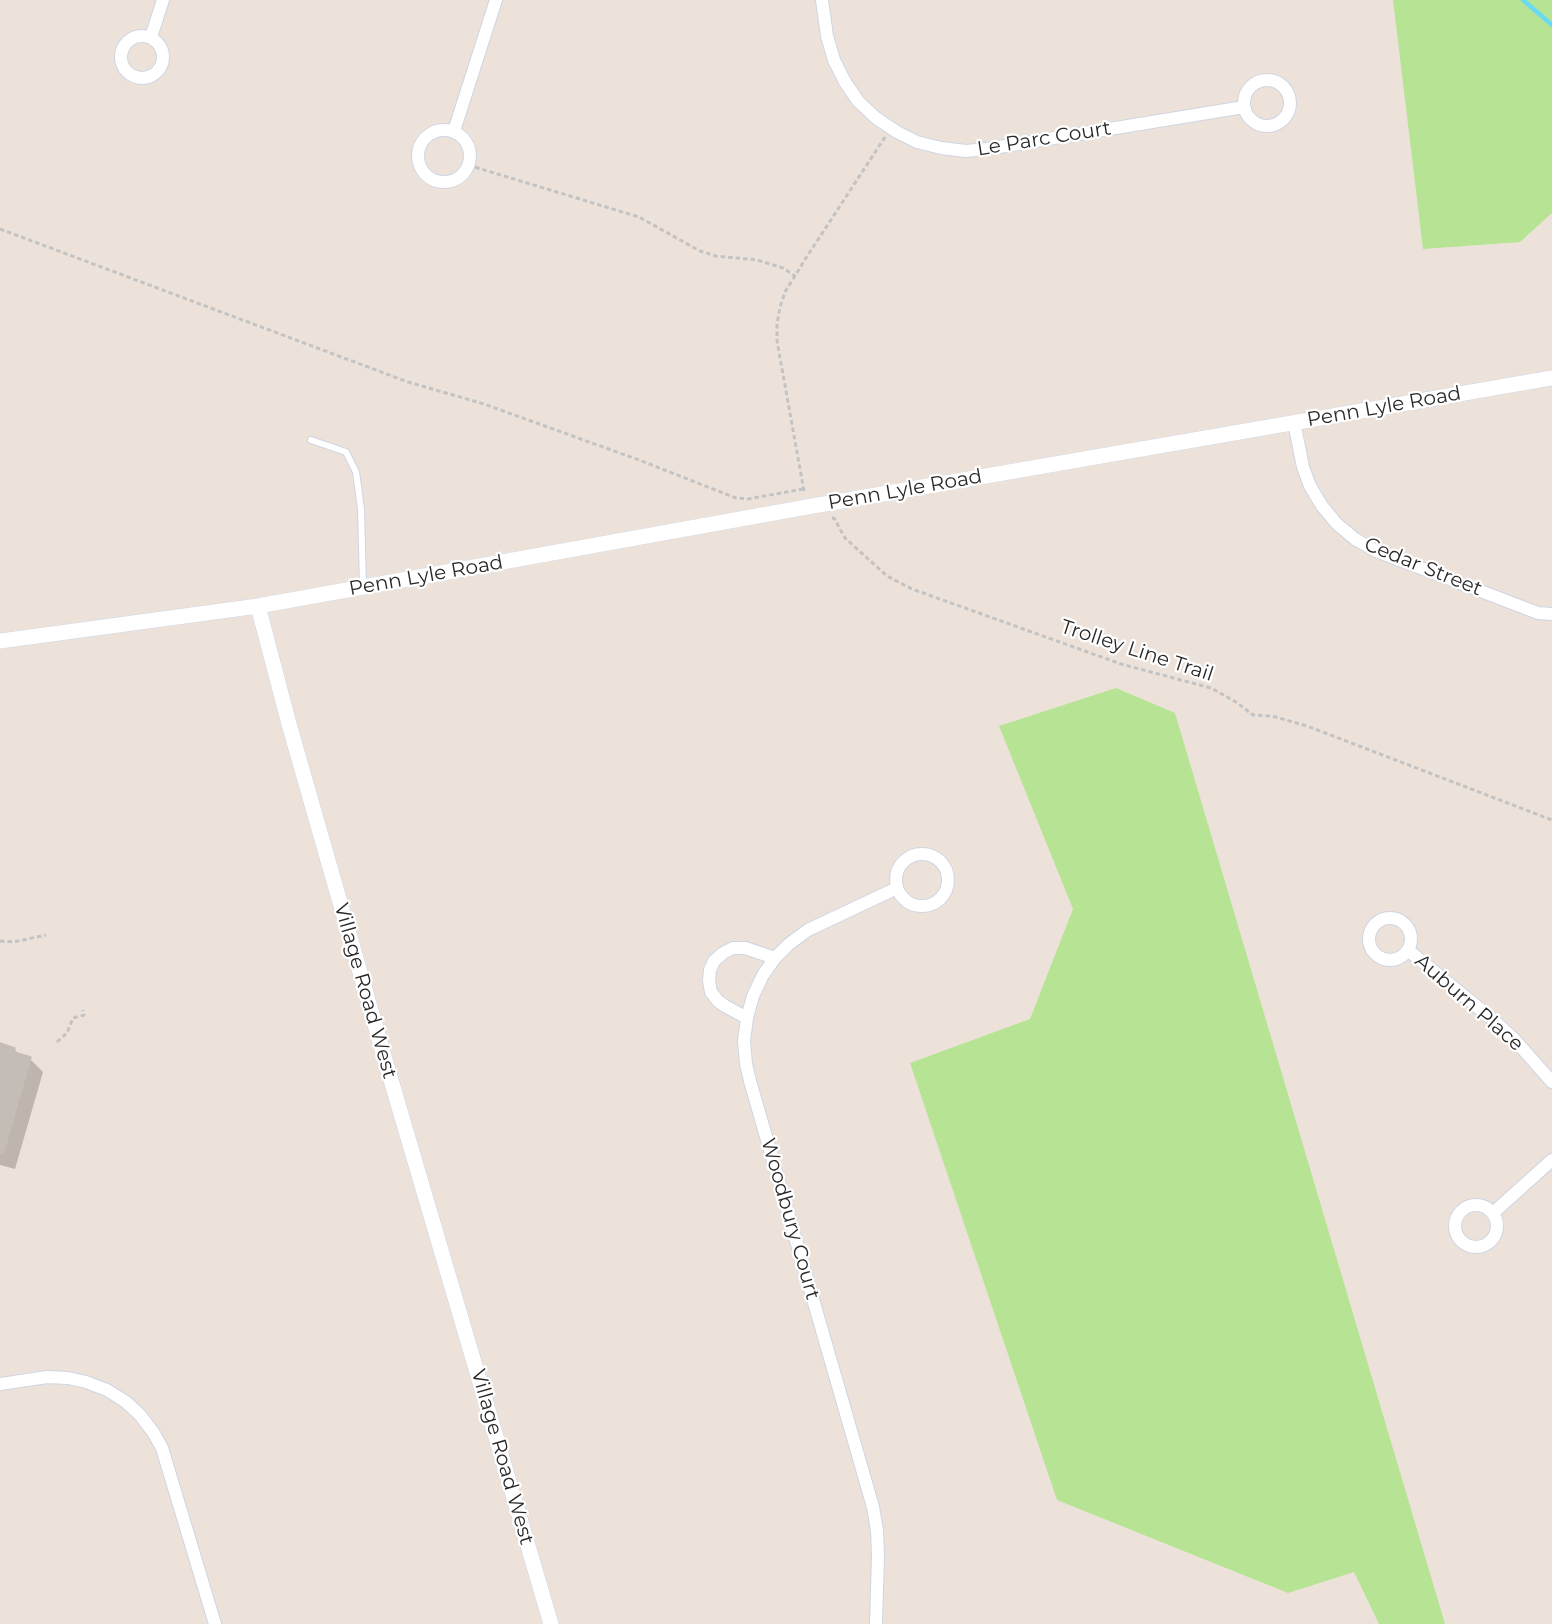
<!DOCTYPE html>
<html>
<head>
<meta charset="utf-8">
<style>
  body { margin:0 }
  canvas { display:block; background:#ece2da }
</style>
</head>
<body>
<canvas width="1552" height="1624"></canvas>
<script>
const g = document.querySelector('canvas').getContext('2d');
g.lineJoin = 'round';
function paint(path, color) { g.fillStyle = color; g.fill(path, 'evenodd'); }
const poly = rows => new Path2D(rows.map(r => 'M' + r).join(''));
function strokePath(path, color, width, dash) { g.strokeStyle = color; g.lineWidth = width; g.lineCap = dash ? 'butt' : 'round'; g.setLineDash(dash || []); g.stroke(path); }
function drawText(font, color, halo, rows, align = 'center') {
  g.font = font + ' Montserrat,sans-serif'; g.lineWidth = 4.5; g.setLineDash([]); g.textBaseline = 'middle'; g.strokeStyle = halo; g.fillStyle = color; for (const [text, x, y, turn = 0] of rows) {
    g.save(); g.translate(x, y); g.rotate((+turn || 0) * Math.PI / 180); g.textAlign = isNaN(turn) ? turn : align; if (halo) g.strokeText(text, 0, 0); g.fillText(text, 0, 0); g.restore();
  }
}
const green = poly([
  [1393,0,1552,0,1552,213,1520,242,1423,249],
  [1116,688,1175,713,1445,1624,1379,1624,1354,1572,1288,1593,1057,1500,910,1063,1030,1019,1073,909,999,726]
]);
const shadow = poly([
  [0,1045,14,1049,21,1056,30,1059,43,1072,15,1169,0,1165]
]);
const stream = poly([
  [1523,0,1552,25]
]);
const building = poly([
  [0,1043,15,1048,14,1052,31,1057,3,1154,0,1153,0,1043]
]);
const path = poly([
  [468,165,639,217,700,251,716,256,757,260,783,268,795,276],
  [0,229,408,382,484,404,639,460,736,498,748,499,803,489],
  [804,491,777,341,777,324,780,307,785,292,806,258,885,137],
  [832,518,834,518,845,538,887,576,912,589,1121,664,1211,688,1236,702,1253,715,1272,716,1307,726,1552,820],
  [0,941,14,942,46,935],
  [57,1042,67,1033,73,1018,84,1015,83,1010]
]);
const service = poly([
  [311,440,346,452,356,472,361,509,363,587]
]);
const minor = poly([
  [822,0,827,36,834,60,845,82,858,101,876,118,897,132,917,142,941,148,966,151,987,149,1244,107],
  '121 57a21 21 0 1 1 42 0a21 21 0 1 1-42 0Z',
  [151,37,163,0],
  '1244 103a23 23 0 1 1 46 0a23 23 0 1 1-46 0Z',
  '418 156a26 26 0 1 1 52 0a26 26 0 1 1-52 0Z',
  [454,131,496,0],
  [1294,422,1303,467,1310,486,1322,506,1337,524,1355,539,1376,551,1538,613,1552,614],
  '896 880a26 26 0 1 1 52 0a26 26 0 1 1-52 0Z',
  '1369 939a21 21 0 1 1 42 0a21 21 0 1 1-42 0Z',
  [1409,951,1491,1018,1514,1039,1552,1082],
  [747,1018,725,1006,718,1001,711,992,709,981,710,970,714,961,723,953,733,948,745,948,775,958],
  '1455 1226a21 21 0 1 1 42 0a21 21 0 1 1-42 0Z',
  [1493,1213,1552,1160],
  [0,1384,47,1377,68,1378,86,1382,107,1390,126,1402,140,1415,153,1432,162,1448,215,1624],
  [876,1624,878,1556,877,1530,873,1507,750,1081,746,1064,744,1041,747,1018,753,996,763,975,775,958,789,944,808,930,897,888]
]);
const tertiary = poly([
  [258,606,289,724,386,1063,551,1624],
  [0,641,258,606,807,507,1552,378]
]);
const streetNames = [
  ["Le Parc Court",1044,139,-9],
  ["Penn Lyle Road",1384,407,-10],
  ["Penn Lyle Road",905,490,-10],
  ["Cedar Street",1423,567,22],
  ["Penn Lyle Road",426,576,-10],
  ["Trolley Line Trail",1137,651,18],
  ["Village Road West",365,991,74],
  ["Auburn Place",1469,1003,41],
  ["Woodbury Court",790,1219,74],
  ["Village Road West",502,1457,74]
];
paint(green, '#b7e494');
paint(shadow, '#0003');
strokePath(stream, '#68dbf2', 4.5);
paint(building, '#c4bcb6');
strokePath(building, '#c7beb3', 1.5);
strokePath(service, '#cfd5e2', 8);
strokePath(minor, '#cfd5e2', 14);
strokePath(tertiary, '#cfd5e2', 16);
strokePath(path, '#c3c3c3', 3, [4.5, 3]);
strokePath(service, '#fff', 6);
strokePath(minor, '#fff', 12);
strokePath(tertiary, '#fff', 15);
drawText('20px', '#292929', '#fff', streetNames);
</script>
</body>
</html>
